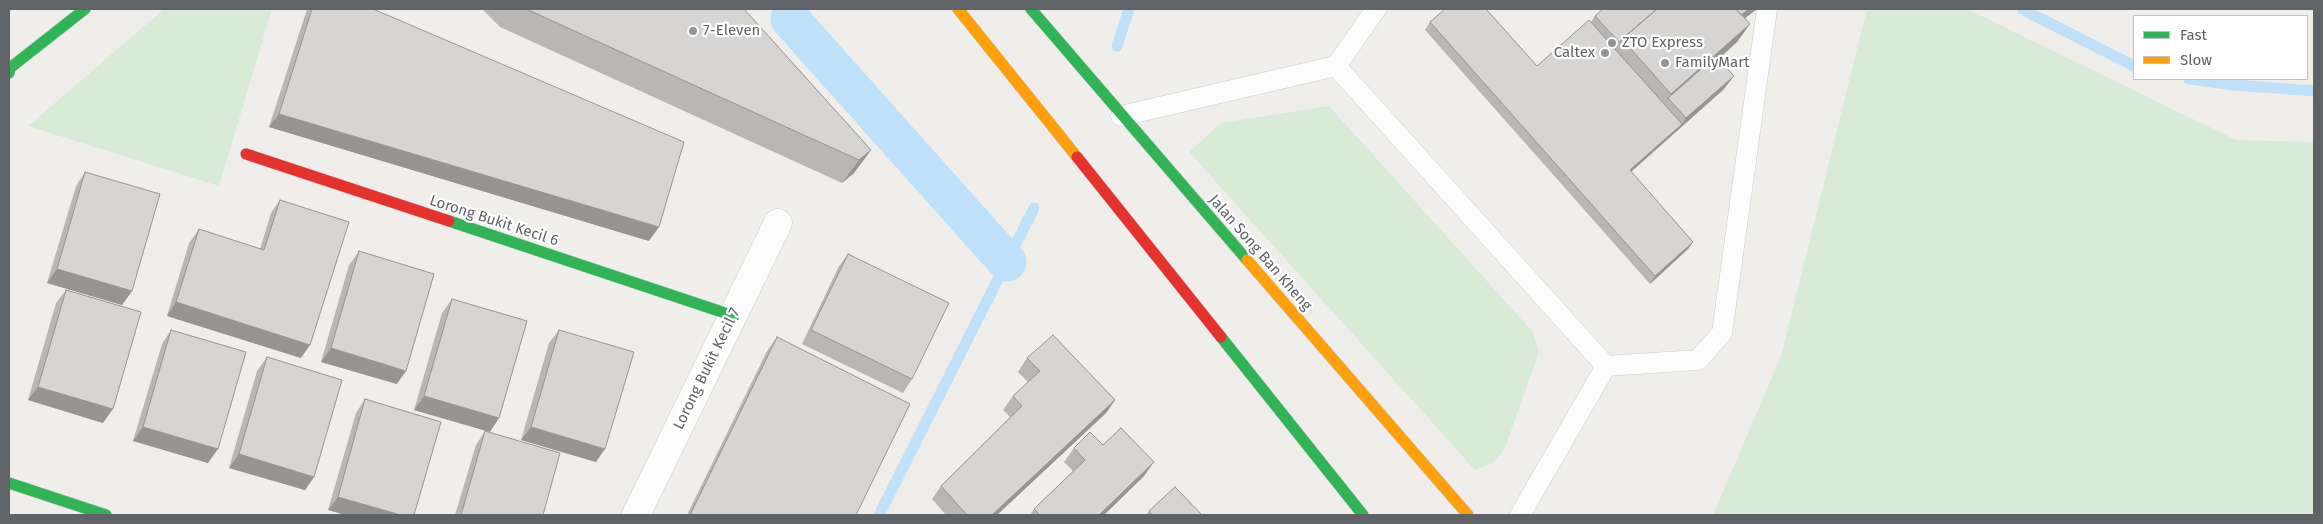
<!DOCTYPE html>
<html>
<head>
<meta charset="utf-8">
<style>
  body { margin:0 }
  #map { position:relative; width:2323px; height:524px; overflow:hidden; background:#efeeea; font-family:"Fira Sans",sans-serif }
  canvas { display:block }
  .frame { position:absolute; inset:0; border:10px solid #5f6368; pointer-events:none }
  .legend { position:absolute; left:2133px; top:15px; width:175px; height:65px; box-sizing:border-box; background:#fff; border:1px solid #bfc1c3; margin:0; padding:6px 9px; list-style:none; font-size:15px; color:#5f6368 }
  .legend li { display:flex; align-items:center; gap:10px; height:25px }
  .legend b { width:25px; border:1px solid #bfc1c3 }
</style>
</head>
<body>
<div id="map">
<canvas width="2323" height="524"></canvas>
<div class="frame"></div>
<ul class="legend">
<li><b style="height:6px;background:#30b455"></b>Fast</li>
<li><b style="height:6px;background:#ff9f0a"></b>Slow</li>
</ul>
</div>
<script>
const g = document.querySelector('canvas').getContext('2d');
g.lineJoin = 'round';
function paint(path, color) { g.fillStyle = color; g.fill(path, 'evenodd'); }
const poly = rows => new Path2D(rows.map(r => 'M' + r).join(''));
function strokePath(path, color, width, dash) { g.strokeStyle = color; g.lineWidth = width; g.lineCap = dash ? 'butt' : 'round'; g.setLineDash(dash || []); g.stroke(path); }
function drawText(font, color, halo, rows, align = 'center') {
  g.font = font + ' "Fira Sans",sans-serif'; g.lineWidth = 4.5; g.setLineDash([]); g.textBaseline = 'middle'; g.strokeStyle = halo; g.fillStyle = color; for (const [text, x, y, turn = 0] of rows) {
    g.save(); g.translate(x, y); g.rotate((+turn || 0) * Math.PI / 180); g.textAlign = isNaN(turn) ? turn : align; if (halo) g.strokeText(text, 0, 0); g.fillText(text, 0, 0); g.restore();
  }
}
const green = poly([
  [164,9,272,9,219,186,28,126],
  [1867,9,1967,9,2236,140,2314,142,2314,515,1713,515,1781,356],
  [1329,106,1533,332,1539,352,1505,448,1493,463,1475,470,1189,152,1221,123]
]);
const stream = poly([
  [2022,9,2134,66],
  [1117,46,1129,9],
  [2189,79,2235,85,2314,91],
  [879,515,1034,208]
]);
const canal = poly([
  [790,19,1007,262]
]);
const lane = poly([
  [1336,66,1606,366],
  [1121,116,1336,66,1376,9],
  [1606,366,1698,360,1722,333,1767,9],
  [1520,515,1606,366]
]);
const street = poly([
  [636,515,778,223]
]);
const fast = poly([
  [1031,9,1247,260],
  [9,73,10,68,85,9],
  [449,221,734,316],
  [1221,337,1363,515],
  [9,483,106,515]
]);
const slow = poly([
  [958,9,1077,157],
  [1247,260,1468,515]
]);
const jam = poly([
  [246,154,449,221],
  [1077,157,1221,337]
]);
const wall = poly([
  [307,9,373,9,649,241,269,127],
  [482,9,744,9,871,150,854,173,842,183,500,27],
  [1603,9,1757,9,1745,18,1750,24,1737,42,1719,59,1724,89,1631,172,1693,242,1688,249,1650,284,1425,30,1430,22,1537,66,1591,22,1595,16],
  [85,172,132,291,122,305,47,283,76,186],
  [280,200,301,358,167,316,189,243,199,229,260,249,271,213],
  [359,251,397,384,321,362,349,265],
  [848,254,912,379,903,393,802,344,838,268],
  [66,290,103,423,28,400,56,303],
  [452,299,490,432,414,410,442,313],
  [171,330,208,463,133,441,162,344],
  [559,330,596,462,521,440,549,343],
  [777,337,856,515,687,515,767,351],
  [267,357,314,477,305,490,229,468,257,371],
  [1027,358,1115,400,1106,413,997,515,946,515,932,499,941,486,1010,417,1003,410,1013,396,1028,382,1018,372],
  [365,399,441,422,328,510,356,413],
  [485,431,543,515,455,515,476,445],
  [1103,445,1144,476,1104,515,1030,515,1034,509,1073,471,1064,462,1074,448],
  [1149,511,1202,515,1146,515]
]);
const shadedWall = poly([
  [1749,9,1757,9,1728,31,1738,18],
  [1750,24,1737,42,1671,101,1668,98,1659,112,1671,94],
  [1734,76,1724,89,1624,178,1630,170,1682,124,1686,118],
  [279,114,659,227,649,241,269,127],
  [871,150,854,173,842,183,859,160],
  [1693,242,1688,249,1650,284,1655,276],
  [57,269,132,291,122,305,47,283],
  [176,302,310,345,301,358,167,316],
  [331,348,406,371,397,384,321,362],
  [38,387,113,409,103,423,28,400],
  [424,396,499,418,490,432,414,410],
  [1115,400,1106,413,997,515,992,515],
  [143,427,218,449,208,463,133,441],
  [531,427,605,449,596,462,521,440],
  [239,454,314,477,305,490,229,468],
  [1154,462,1144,476,1104,515,1099,515],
  [338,497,401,515,345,515,328,510]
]);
const building = poly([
  [312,9,373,9,684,142,659,227,279,114,312,9],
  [526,9,744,9,871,150,859,160,526,9],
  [1445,9,1486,9,1537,66,1589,20,1682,124,1630,170,1693,242,1655,276,1430,22,1445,9],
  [1603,9,1657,9,1622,39,1620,43,1595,16,1603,9],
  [1657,9,1736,9,1750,24,1671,94,1622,39,1657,9],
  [1736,9,1749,9,1741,15,1736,9],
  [1716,56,1734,76,1686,118,1668,98,1716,56],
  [85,172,160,194,132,291,57,269,85,172],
  [280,200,349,222,310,345,176,302,199,229,264,250,280,200],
  [359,251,434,274,406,371,331,348,359,251],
  [848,254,949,303,912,379,811,330,848,254],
  [66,290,141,312,113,409,38,387,66,290],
  [452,299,527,321,499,418,424,396,452,299],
  [171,330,246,352,218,449,143,427,171,330],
  [559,330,634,352,605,449,531,427,559,330],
  [1053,335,1115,400,992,515,967,515,941,486,1022,406,1013,396,1040,371,1027,358,1053,335],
  [777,337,910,404,856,515,690,515,777,337],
  [267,357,342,380,314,477,239,454,267,357],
  [365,399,441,422,414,515,401,515,338,497,365,399],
  [1121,428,1154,462,1099,515,1040,515,1034,509,1085,460,1074,448,1090,432,1103,445,1121,428],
  [485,431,560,453,543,515,461,515,485,431],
  [1175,487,1202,515,1152,515,1149,511,1175,487]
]);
const markers = [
  [693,31,5,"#919496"],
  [1612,43,5,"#919496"],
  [1605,53,5,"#919496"],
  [1665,63,5,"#919496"]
];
const poiNames = [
  ["7-Eleven",703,31],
  ["ZTO Express",1622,43],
  ["Caltex",1595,53,"right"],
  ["FamilyMart",1675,63]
];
const streetNames = [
  ["Lorong Bukit Kecil 6",494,221,18],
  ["Jalan Song Ban Kheng",1260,253,49],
  ["Lorong Bukit Kecil 7",707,369,-64]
];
paint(green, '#d8ebd6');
strokePath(stream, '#bfe0f9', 11);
strokePath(canal, '#bfe0f9', 39);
strokePath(lane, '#cbcccc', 21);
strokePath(street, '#cbcccc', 29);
strokePath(fast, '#cacacb', 12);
strokePath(slow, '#cacacb', 12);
strokePath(jam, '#cacacb', 12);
strokePath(lane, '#fdfcfc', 20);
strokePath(street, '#fdfcfc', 28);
strokePath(fast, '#30b455', 11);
strokePath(slow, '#ff9f0a', 11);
strokePath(jam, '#e5322d', 11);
paint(wall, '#b8b7b5');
paint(shadedWall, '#969594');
paint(building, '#d6d5d3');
strokePath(building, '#969594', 1);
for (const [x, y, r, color] of markers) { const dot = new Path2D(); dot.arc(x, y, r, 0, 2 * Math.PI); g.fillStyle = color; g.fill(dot); strokePath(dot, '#fff', 2); }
drawText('15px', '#5f6368', '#fff', poiNames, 'left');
drawText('15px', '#5f6368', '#fff', streetNames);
</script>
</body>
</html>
